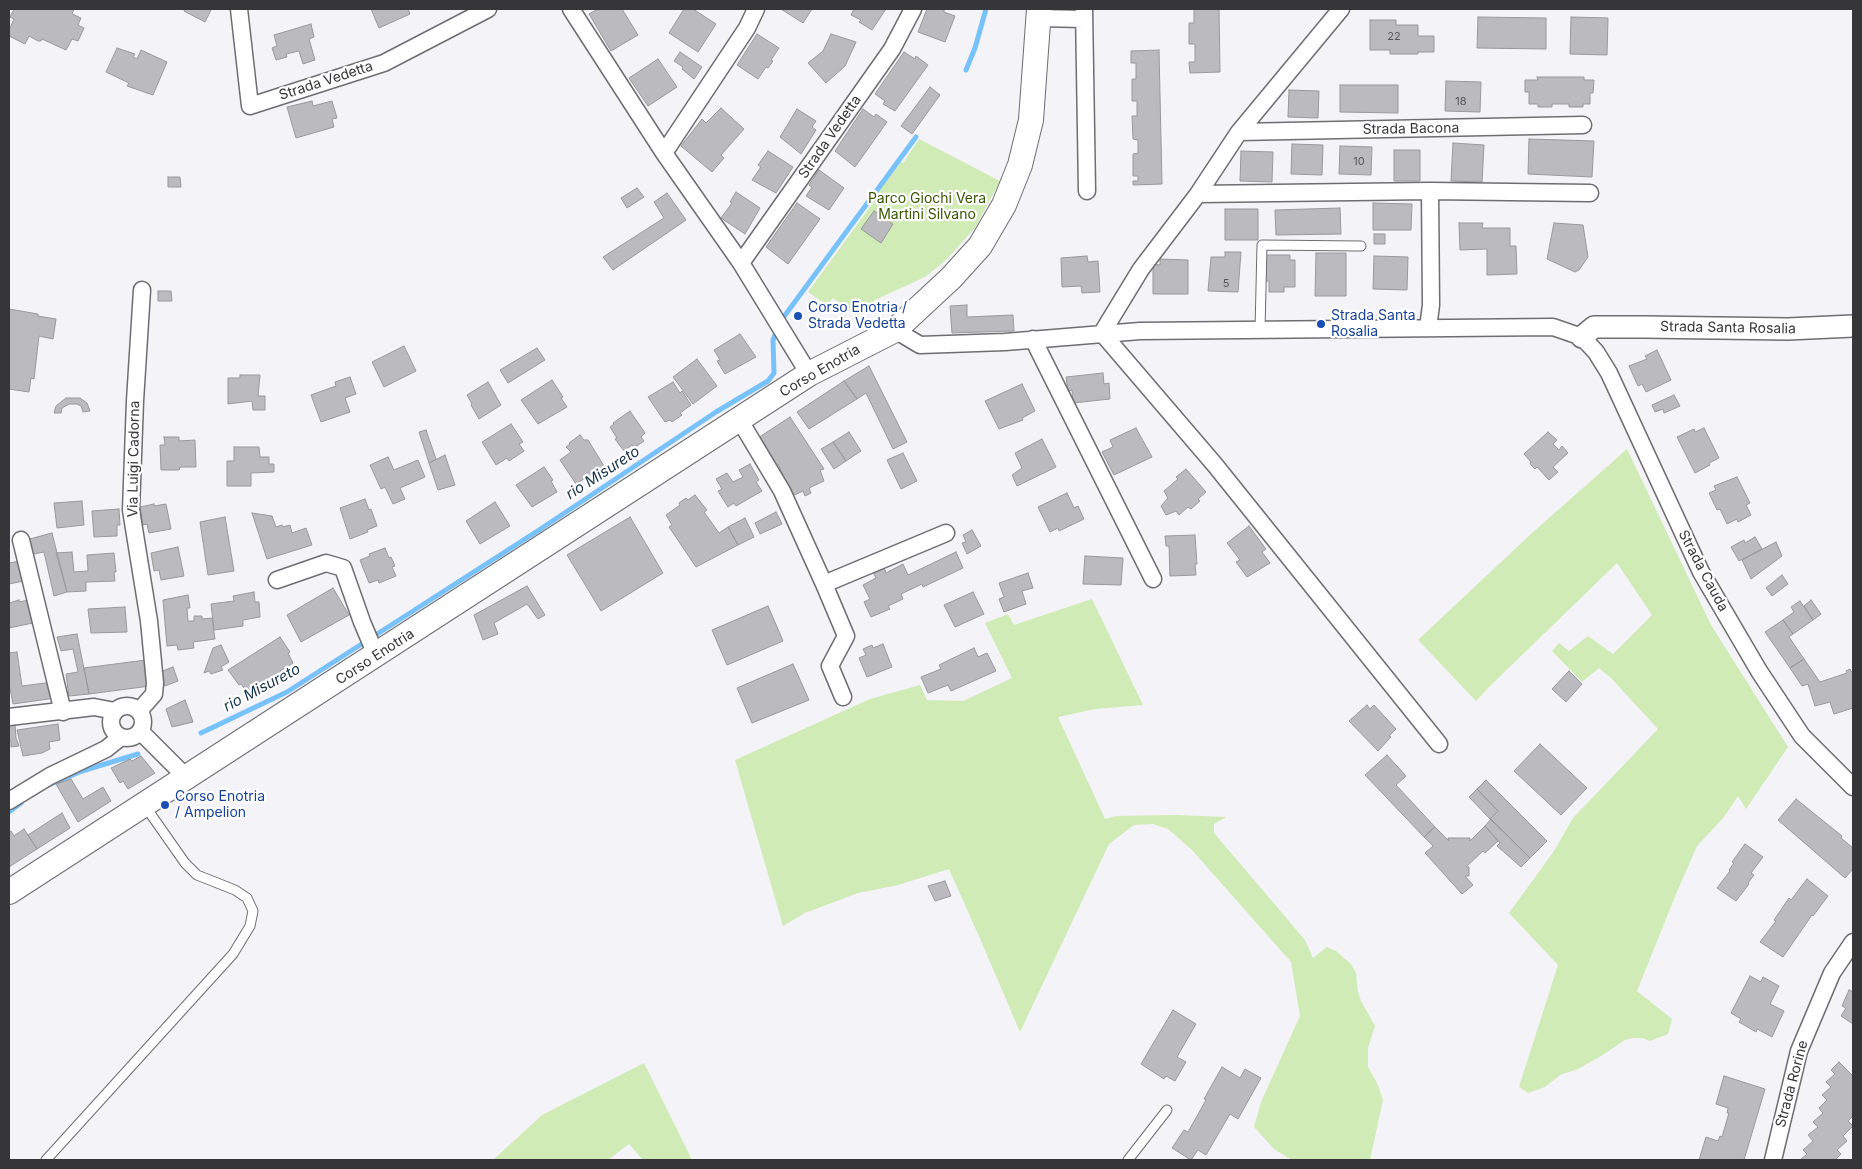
<!DOCTYPE html>
<html>
<head>
<meta charset="utf-8">
<style>
  body { margin:0 }
  #map { position:relative; width:1862px; height:1169px; overflow:hidden; background:#f4f3f8; font-family:Inter,sans-serif }
  canvas { display:block }
  .frame { position:absolute; inset:0; border:10px solid #363638; pointer-events:none }
</style>
</head>
<body>
<div id="map">
<canvas width="1862" height="1169"></canvas>
<div class="frame"></div>
</div>
<script>
const g = document.querySelector('canvas').getContext('2d');
g.lineJoin = 'round';
function paint(path, color) { g.fillStyle = color; g.fill(path, 'evenodd'); }
const poly = rows => new Path2D(rows.map(r => 'M' + r).join(''));
function strokePath(path, color, width, dash) { g.strokeStyle = color; g.lineWidth = width; g.lineCap = dash ? 'butt' : 'round'; g.setLineDash(dash || []); g.stroke(path); }
function drawText(font, color, halo, rows, align = 'center') {
  g.font = font + ' Inter,sans-serif'; g.lineWidth = 4.5; g.setLineDash([]); g.textBaseline = 'middle'; g.strokeStyle = halo; g.fillStyle = color; for (const [text, x, y, turn = 0] of rows) {
    g.save(); g.translate(x, y); g.rotate((+turn || 0) * Math.PI / 180); g.textAlign = isNaN(turn) ? turn : align; if (halo) g.strokeText(text, 0, 0); g.fillText(text, 0, 0); g.restore();
  }
}
const green = poly([
  [919,139,1000,181,975,228,945,261,925,277,875,300,857,316,833,298,827,305,808,292,875,200,873,198,901,162,903,163],
  [1627,449,1711,625,1788,747,1746,809,1738,796,1724,817,1697,846,1676,894,1637,991,1672,1019,1668,1034,1650,1041,1642,1038,1633,1038,1625,1040,1601,1056,1578,1069,1560,1075,1545,1087,1528,1093,1519,1087,1558,965,1509,913,1554,851,1573,818,1658,729,1611,678,1599,668,1582,682,1552,651,1559,643,1569,651,1588,636,1613,654,1652,615,1617,563,1491,685,1476,701,1418,640,1532,533],
  [1092,599,1143,705,1095,709,1058,717,1105,819,1117,816,1174,815,1226,817,1214,824,1214,833,1305,940,1313,958,1327,947,1336,951,1351,964,1356,973,1358,992,1361,1001,1375,1026,1368,1048,1368,1067,1377,1083,1383,1100,1370,1160,1292,1160,1274,1149,1254,1127,1261,1102,1300,1016,1291,962,1192,850,1168,829,1153,824,1134,825,1109,844,1020,1032,978,934,949,869,898,885,858,893,805,913,783,926,735,760,870,699,920,685,927,700,963,701,1012,678,985,623,1008,614,1014,625],
  [644,1063,692,1160,643,1160,629,1144,608,1160,493,1160,542,1115]
]);
const stream = poly([
  [966,70,975,48,986,9],
  [780,322,916,137],
  [201,733,287,692,539,530,716,412,768,381,774,373,773,340,777,330],
  [51,784,82,771,138,754],
  [9,812,21,803]
]);
const building = poly([
  [14,9,74,9,72,14,81,18,78,25,84,28,78,41,72,39,66,50,42,39,41,41,38,41,29,36,25,44,9,36,9,30,14,19,10,17,14,9],
  [185,9,209,9,211,10,205,22,184,11,185,9],
  [371,9,408,9,410,14,379,28,371,9],
  [598,9,622,9,638,35,611,51,589,14,598,9],
  [684,9,693,9,716,24,698,52,669,33,684,9],
  [781,9,812,9,803,23,781,9],
  [854,9,886,9,872,30,859,22,861,20,851,15,854,9],
  [927,9,944,9,944,12,955,16,945,42,918,32,927,9],
  [1194,9,1219,9,1220,72,1190,73,1189,62,1195,62,1195,44,1189,44,1189,23,1194,23,1194,9],
  [1478,17,1546,18,1546,49,1477,48,1478,17],
  [1571,17,1608,18,1607,55,1570,54,1571,17],
  [1370,20,1396,20,1396,25,1418,25,1418,36,1434,36,1434,52,1418,52,1418,54,1390,54,1390,50,1370,50,1370,20],
  [311,24,314,37,309,39,315,60,303,64,299,51,286,54,287,57,276,60,272,48,277,46,274,35,311,24],
  [757,34,779,48,771,60,773,61,768,68,766,67,758,79,737,65,757,34],
  [831,34,856,42,845,66,826,83,808,63,823,51,831,34],
  [117,48,135,54,133,57,137,59,141,50,167,62,153,95,127,86,129,83,106,72,117,48],
  [1159,50,1162,184,1133,185,1133,181,1138,181,1138,176,1133,176,1133,154,1138,153,1138,140,1133,139,1132,116,1137,116,1137,101,1132,101,1132,79,1136,79,1136,63,1131,63,1131,51,1159,50],
  [680,52,702,67,694,79,682,69,683,67,674,61,680,52],
  [904,52,915,59,916,56,928,65,895,111,883,104,885,101,875,94,904,52],
  [658,59,677,87,648,106,629,78,658,59],
  [1537,77,1584,77,1584,80,1594,80,1593,93,1590,93,1590,104,1583,104,1583,107,1569,107,1569,104,1552,104,1552,107,1538,107,1538,104,1529,104,1529,92,1525,92,1525,80,1538,80,1537,77],
  [1446,81,1481,82,1480,112,1445,111,1446,81],
  [1340,85,1398,85,1398,113,1340,112,1340,85],
  [930,87,940,95,912,134,901,126,930,87],
  [1289,90,1319,91,1318,118,1288,117,1289,90],
  [312,101,313,106,332,101,337,118,332,119,334,127,296,138,287,107,312,101],
  [721,108,744,129,721,155,724,158,712,172,681,146,702,119,706,123,721,108],
  [797,109,816,121,812,127,816,130,801,154,780,137,797,109],
  [863,109,874,117,876,114,887,122,855,167,835,151,863,109],
  [1529,139,1594,141,1592,177,1528,174,1529,139],
  [1453,143,1484,145,1482,182,1451,181,1453,143],
  [1292,144,1323,145,1322,175,1291,174,1292,144],
  [1340,146,1372,147,1371,175,1339,174,1340,146],
  [1394,150,1420,150,1420,181,1394,181,1394,150],
  [768,151,793,167,776,193,752,180,761,167,758,165,768,151],
  [1241,151,1273,152,1272,182,1240,181,1241,151],
  [819,170,844,188,829,210,806,196,812,187,809,185,819,170],
  [168,177,180,177,181,187,168,187,168,177],
  [637,188,644,197,627,208,621,198,637,188],
  [736,192,760,208,745,234,721,218,732,203,730,202,736,192],
  [667,193,686,220,613,270,603,257,664,218,654,202,667,193],
  [797,203,820,219,788,264,766,247,797,203],
  [1373,203,1412,204,1411,230,1373,230,1373,203],
  [1340,208,1341,234,1276,235,1275,210,1340,208],
  [1225,209,1258,209,1258,240,1225,240,1225,209],
  [874,211,893,224,881,243,861,229,874,211],
  [1459,223,1483,223,1482,228,1510,228,1510,246,1516,246,1517,274,1487,275,1487,249,1460,250,1459,223],
  [1554,223,1583,225,1588,257,1579,270,1575,272,1547,259,1554,223],
  [1374,234,1385,234,1385,244,1374,244,1374,234],
  [1225,252,1241,252,1238,292,1208,291,1211,257,1225,257,1225,252],
  [1316,253,1346,253,1346,296,1315,296,1316,253],
  [1264,255,1290,255,1290,260,1295,260,1295,287,1284,287,1284,292,1269,292,1269,281,1264,281,1264,255],
  [1087,256,1088,262,1098,261,1100,292,1082,293,1081,286,1062,287,1061,258,1087,256],
  [1374,256,1408,257,1407,290,1373,289,1374,256],
  [1160,259,1188,260,1188,294,1153,294,1153,264,1160,265,1160,259],
  [158,291,171,291,172,301,158,301,158,291],
  [967,305,967,317,1013,315,1014,331,952,333,950,306,967,305],
  [9,309,38,314,38,316,56,319,53,339,39,336,34,379,31,378,29,392,9,389,9,309],
  [740,334,756,357,725,374,717,361,720,360,714,350,740,334],
  [404,346,416,371,384,387,372,362,404,346],
  [537,348,545,360,508,383,500,370,537,348],
  [1657,350,1671,380,1646,392,1642,384,1638,386,1629,366,1647,359,1645,356,1657,350],
  [697,359,717,386,693,404,673,377,697,359],
  [869,366,907,442,893,449,866,393,857,399,844,381,869,366],
  [1103,373,1104,384,1109,383,1110,399,1073,403,1072,390,1068,391,1066,377,1103,373],
  [240,375,260,375,258,396,265,396,265,410,253,410,252,401,228,404,228,378,240,378,240,375],
  [350,377,356,394,345,398,350,412,321,422,311,395,336,386,335,382,350,377],
  [552,380,563,397,561,398,567,407,538,424,521,400,552,380],
  [844,381,857,399,809,429,797,412,844,381],
  [488,382,501,405,479,419,471,405,472,404,467,395,488,382],
  [673,382,680,393,682,391,691,405,680,413,682,415,672,422,670,420,665,422,648,397,673,382],
  [1022,384,1035,411,1022,418,1023,420,999,429,985,401,1022,384],
  [1674,395,1680,406,1664,413,1663,409,1655,412,1652,405,1674,395],
  [66,398,80,398,87,403,90,411,83,412,81,406,77,404,69,404,62,408,61,413,54,413,56,406,66,398],
  [630,411,645,433,641,437,644,441,634,448,632,445,624,451,615,439,617,438,610,427,614,424,613,423,630,411],
  [790,417,824,469,820,470,824,481,809,488,811,493,805,496,803,491,792,496,778,464,776,465,758,438,790,417],
  [511,424,523,442,519,444,524,451,509,461,507,458,496,465,482,442,511,424],
  [1136,428,1152,457,1114,475,1102,452,1113,447,1110,440,1136,428],
  [1704,428,1719,458,1709,463,1710,465,1695,473,1677,437,1694,429,1695,432,1704,428],
  [426,430,436,459,429,463,419,432,426,430],
  [849,432,861,451,846,461,833,442,849,432],
  [1548,432,1557,440,1553,444,1559,450,1562,446,1568,453,1553,467,1558,472,1549,480,1537,467,1535,469,1530,464,1531,462,1524,454,1548,432],
  [580,435,584,440,588,440,604,466,576,484,560,460,571,452,566,447,570,444,569,443,580,435],
  [164,437,179,437,179,441,195,440,196,467,180,467,179,470,161,470,160,445,165,445,164,437],
  [1042,439,1056,467,1017,486,1012,475,1022,468,1015,453,1042,439],
  [833,442,846,461,834,469,821,449,833,442],
  [234,447,259,447,260,457,269,457,269,464,274,464,274,472,251,473,251,486,227,486,227,461,234,461,234,447],
  [903,453,917,481,901,489,887,460,903,453],
  [445,455,455,485,438,490,429,463,445,455],
  [388,457,394,470,418,460,425,477,400,488,405,499,393,504,385,487,381,489,370,465,388,457],
  [750,464,759,480,756,482,762,491,736,506,734,503,728,507,718,491,722,489,716,479,727,473,733,482,743,477,739,470,750,464],
  [544,467,553,480,551,481,557,492,532,507,516,485,544,467],
  [1186,469,1206,492,1198,499,1200,501,1191,509,1188,507,1179,515,1176,511,1166,515,1161,506,1168,498,1164,491,1178,479,1176,477,1186,469],
  [1737,477,1750,503,1746,505,1751,515,1738,522,1737,519,1727,524,1720,509,1717,510,1709,493,1716,490,1714,486,1737,477],
  [1067,493,1074,508,1078,506,1084,519,1059,531,1058,528,1050,532,1038,507,1067,493],
  [695,495,707,510,704,512,719,533,728,527,738,545,696,567,669,527,672,525,666,515,680,505,679,503,686,498,688,500,695,495],
  [365,499,369,510,371,509,377,526,367,530,368,532,350,539,340,508,365,499],
  [82,501,84,525,57,528,54,503,82,501],
  [495,502,510,526,480,544,466,521,495,502],
  [154,504,154,506,166,504,171,529,149,533,147,524,143,525,140,507,154,504],
  [119,509,120,525,117,525,117,536,94,537,92,511,119,509],
  [776,512,782,524,760,534,755,523,776,512],
  [252,513,272,516,276,527,282,525,283,527,290,525,292,533,306,528,312,545,267,559,252,513],
  [225,517,234,571,208,575,200,522,225,517],
  [630,517,663,573,601,611,567,555,630,517],
  [745,518,754,537,738,545,728,527,745,518],
  [1249,526,1266,549,1262,552,1270,563,1247,577,1236,562,1240,560,1227,543,1249,526],
  [972,530,981,546,967,554,962,543,966,542,963,535,972,530],
  [52,533,67,592,54,596,44,552,29,555,26,540,52,533],
  [1195,535,1197,564,1195,564,1196,575,1170,576,1169,546,1166,546,1165,536,1195,535],
  [1755,537,1762,549,1739,561,1731,547,1744,540,1745,543,1755,537],
  [1776,542,1782,556,1751,579,1742,560,1776,542],
  [178,547,184,576,161,580,159,570,154,571,151,553,178,547],
  [385,548,389,558,391,557,395,566,392,567,396,576,379,583,378,580,369,583,360,560,370,556,369,554,385,548],
  [72,552,74,572,88,571,87,555,114,553,116,572,114,572,115,581,86,582,86,591,67,592,56,553,72,552],
  [956,552,963,568,923,587,922,584,901,594,903,599,888,606,890,609,871,617,864,602,870,599,863,585,876,578,873,572,884,567,886,573,903,564,908,575,956,552],
  [1085,556,1123,558,1121,585,1083,584,1085,556],
  [20,561,24,581,9,584,9,563,20,561],
  [1028,573,1033,588,1022,591,1026,604,1004,612,999,599,1004,597,999,583,1028,573],
  [1782,575,1788,584,1772,596,1766,588,1782,575],
  [527,586,545,615,538,619,527,604,494,623,498,634,483,640,474,615,527,586],
  [333,588,349,615,301,642,287,615,333,588],
  [254,592,255,602,259,602,260,617,243,620,243,626,214,630,211,604,234,601,233,596,254,592],
  [973,592,984,614,955,627,944,605,973,592],
  [188,595,190,608,187,608,188,621,194,621,194,616,202,616,202,619,212,618,215,639,193,642,194,648,178,650,177,645,167,646,163,600,188,595],
  [19,600,19,602,29,600,33,623,9,628,9,603,19,600],
  [1811,600,1821,614,1813,620,1804,606,1811,600],
  [1800,601,1813,620,1793,634,1783,620,1794,612,1791,607,1800,601],
  [768,606,783,641,727,665,712,630,768,606],
  [125,607,127,632,91,633,88,609,125,607],
  [1783,620,1793,634,1789,637,1804,659,1790,668,1765,632,1783,620],
  [77,634,89,694,69,696,66,674,78,672,73,649,61,651,57,637,77,634],
  [280,637,290,652,288,653,293,663,280,671,282,673,260,687,259,685,247,692,241,684,239,685,228,670,280,637],
  [883,644,892,667,867,677,859,658,866,655,863,649,872,645,873,648,883,644],
  [221,645,229,662,221,667,223,670,211,674,209,671,204,673,213,648,221,645],
  [974,648,978,657,987,653,996,671,951,691,948,685,928,693,921,677,941,669,939,665,974,648],
  [17,652,22,686,53,682,55,698,13,704,10,688,9,688,9,653,17,652],
  [1804,659,1820,682,1847,673,1846,671,1850,669,1851,672,1853,671,1853,708,1834,714,1830,702,1815,706,1808,684,1802,686,1790,668,1804,659],
  [146,660,150,686,89,694,84,668,146,660],
  [793,664,809,700,752,723,737,688,793,664],
  [173,667,178,681,165,686,160,672,173,667],
  [1569,671,1582,684,1566,702,1552,689,1569,671],
  [185,700,193,722,172,727,166,709,185,700],
  [1367,705,1370,709,1374,705,1396,729,1389,736,1391,737,1378,751,1349,721,1367,705],
  [15,724,16,738,19,746,11,747,11,741,9,741,9,725,15,724],
  [58,724,60,740,49,742,50,749,42,753,23,756,17,730,58,724],
  [1540,744,1587,788,1561,815,1514,771,1540,744],
  [1387,755,1406,776,1396,785,1435,827,1424,837,1365,775,1387,755],
  [141,756,155,773,128,789,123,781,120,783,111,768,130,759,132,761,141,756],
  [71,779,83,799,103,787,111,801,78,822,56,784,71,779],
  [1486,780,1547,841,1530,858,1490,819,1498,811,1477,789,1486,780],
  [1477,789,1498,811,1490,819,1469,797,1477,789],
  [1796,799,1842,836,1841,838,1853,848,1853,869,1845,878,1778,820,1796,799],
  [62,813,70,828,37,849,28,835,62,813],
  [1491,819,1530,858,1521,867,1497,846,1500,843,1485,826,1491,819],
  [1485,826,1498,841,1485,853,1483,851,1466,867,1469,867,1469,876,1465,876,1473,885,1462,894,1425,853,1433,846,1424,837,1435,827,1449,841,1448,838,1470,838,1470,841,1485,826],
  [24,829,37,849,9,867,9,832,11,831,14,836,24,829],
  [1745,844,1763,857,1751,873,1754,875,1748,883,1749,884,1736,901,1717,888,1730,871,1729,870,1734,863,1732,862,1745,844],
  [1807,879,1828,896,1813,916,1812,915,1783,957,1760,942,1776,921,1774,920,1789,898,1791,900,1807,879],
  [945,881,951,896,935,901,928,886,945,881],
  [1750,976,1761,982,1763,977,1779,986,1770,1004,1784,1011,1772,1037,1757,1029,1756,1032,1739,1022,1741,1019,1731,1013,1750,976],
  [1849,990,1853,992,1853,1024,1841,1016,1846,1008,1842,1006,1849,990],
  [1173,1010,1196,1024,1177,1057,1186,1062,1175,1081,1166,1076,1164,1079,1141,1064,1173,1010],
  [1839,1062,1853,1076,1853,1116,1848,1121,1853,1126,1843,1136,1847,1141,1837,1150,1841,1154,1835,1160,1800,1160,1807,1154,1803,1150,1813,1141,1808,1135,1818,1127,1813,1122,1823,1113,1819,1108,1827,1100,1822,1095,1831,1087,1826,1082,1835,1074,1831,1070,1839,1062],
  [1222,1067,1240,1078,1245,1069,1261,1078,1238,1119,1230,1114,1206,1155,1198,1150,1191,1160,1172,1148,1184,1130,1188,1132,1206,1100,1204,1099,1222,1067],
  [1724,1076,1765,1089,1744,1160,1699,1160,1706,1137,1718,1141,1720,1136,1722,1137,1729,1113,1727,1113,1728,1108,1716,1104,1724,1076]
]);
const service = poly([
  [1260,330,1262,245,1361,246],
  [46,1160,233,954,250,926,253,911,247,898,235,890,197,875,185,863,145,806],
  [1128,1160,1167,1110]
]);
const minor = poly([
  [239,9,250,106,384,63,488,9],
  [571,9,664,153,741,263,809,374],
  [1084,9,1087,191],
  [1341,9,1239,132,1198,194,1141,269,1102,333,1215,465,1439,744],
  [1038,18,1084,19],
  [1239,132,1583,125],
  [664,153,747,28,756,9],
  [1198,194,1430,191,1590,193],
  [741,263,892,49,913,9],
  [1428,328,1431,305,1430,191],
  [895,330,920,345,1005,342,1140,331,1553,327,1582,337,1596,352,1609,373,1701,572,1759,671,1802,736,1853,787],
  [1033,339,1153,579],
  [739,419,782,491,824,584,846,636,830,666,843,697],
  [21,540,63,712],
  [277,580,326,563,343,568,362,622,376,655],
  [824,584,946,533],
  '111 722a16 16 0 1 1 32 0a16 16 0 1 1-32 0Z',
  [139,711,154,694,155,683,149,621,131,510,135,401,142,290],
  [9,717,94,707,115,711],
  [140,731,187,778],
  [9,801,50,776,106,749,121,737],
  [1773,1160,1799,1051,1832,973,1853,942]
]);
const tertiary = poly([
  [1582,337,1594,327,1644,327,1788,329,1853,326]
]);
const secondary = poly([
  [9,892,809,374,895,330,951,278,980,246,1004,205,1020,165,1031,120,1039,9]
]);
const markers = [
  [798,316,5,"#1a4fb4"],
  [1321,324,5,"#1a4fb4"],
  [165,805,5,"#1a4fb4"]
];
const numberNames = [
  ["22",1394,37],
  ["18",1461,102],
  ["10",1359,162],
  ["5",1226,284]
];
const streetNames = [
  ["Strada Vedetta",326,81,-18],
  ["Strada Bacona",1411,129,-1],
  ["Strada Vedetta",830,137,-55],
  ["Strada Santa Rosalia",1728,328,1],
  ["Corso Enotria",820,371,-30],
  ["Via Luigi Cadorna",134,459,-89],
  ["Strada Cauda",1703,571,62],
  ["Corso Enotria",375,657,-33],
  ["Strada Rorine",1792,1084,-75]
];
const parkNames = [
  ["Parco Giochi Vera",927,199],
  ["Martini Silvano",927,215]
];
const transitNames = [
  ["Corso Enotria /",808,308],
  ["Strada Vedetta",808,324],
  ["Strada Santa",1331,316],
  ["Rosalia",1331,332],
  ["Corso Enotria",175,797],
  ["/ Ampelion",175,813]
];
const waterNames = [
  ["rio Misureto",603,473,-33],
  ["rio Misureto",262,688,-28]
];
paint(green, '#d0ebb5');
strokePath(stream, '#78c2fb', 5);
paint(building, '#bbbabf');
strokePath(building, '#99989d', 1);
strokePath(service, '#6e6d72', 11);
strokePath(minor, '#6e6d72', 19);
strokePath(tertiary, '#6e6d72', 24);
strokePath(secondary, '#6e6d72', 26);
strokePath(service, '#fff', 9);
strokePath(minor, '#fff', 16);
strokePath(tertiary, '#fff', 21);
strokePath(secondary, '#fff', 24);
for (const [x, y, r, color] of markers) { const dot = new Path2D(); dot.arc(x, y, r, 0, 2 * Math.PI); g.fillStyle = color; g.fill(dot); strokePath(dot, '#fff', 2); }
drawText('11px', '#57575a', null, numberNames);
drawText('14px', '#363638', '#fff', streetNames);
drawText('14px', '#375600', '#fff', parkNames);
drawText('14px', '#164399', '#fff', transitNames, 'left');
drawText('italic 15px', '#14344b', '#fff', waterNames);
</script>
</body>
</html>
